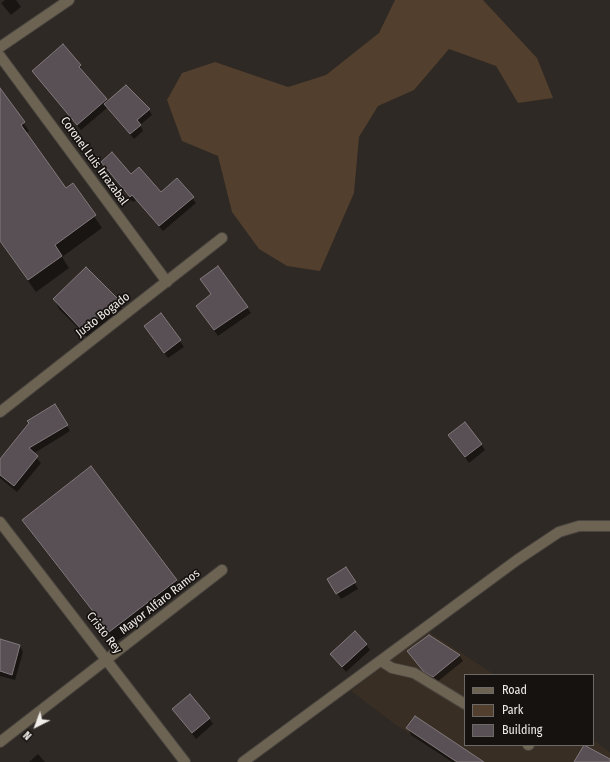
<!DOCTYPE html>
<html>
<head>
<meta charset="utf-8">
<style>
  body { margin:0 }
  #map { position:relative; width:610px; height:762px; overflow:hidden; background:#2e2924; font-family:"Fira Sans Condensed",sans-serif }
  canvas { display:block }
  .legend { position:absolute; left:464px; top:674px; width:130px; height:72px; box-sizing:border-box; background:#151210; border:1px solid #6d6966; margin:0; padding:5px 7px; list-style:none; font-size:12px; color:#f0ece8 }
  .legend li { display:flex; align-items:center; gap:8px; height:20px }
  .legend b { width:20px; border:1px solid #6d6966 }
  .north { position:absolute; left:16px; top:706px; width:40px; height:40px; -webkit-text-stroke:3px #151210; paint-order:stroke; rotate:222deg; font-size:11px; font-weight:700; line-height:16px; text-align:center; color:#f0ece8 }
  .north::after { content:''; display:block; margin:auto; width:14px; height:18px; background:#f0ece8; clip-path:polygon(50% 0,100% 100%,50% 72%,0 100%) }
</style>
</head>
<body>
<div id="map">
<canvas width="610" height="762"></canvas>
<ul class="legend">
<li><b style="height:5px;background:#6c6353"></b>Road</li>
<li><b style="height:11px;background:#523f2d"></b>Park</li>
<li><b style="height:11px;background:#585054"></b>Building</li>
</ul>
<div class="north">N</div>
</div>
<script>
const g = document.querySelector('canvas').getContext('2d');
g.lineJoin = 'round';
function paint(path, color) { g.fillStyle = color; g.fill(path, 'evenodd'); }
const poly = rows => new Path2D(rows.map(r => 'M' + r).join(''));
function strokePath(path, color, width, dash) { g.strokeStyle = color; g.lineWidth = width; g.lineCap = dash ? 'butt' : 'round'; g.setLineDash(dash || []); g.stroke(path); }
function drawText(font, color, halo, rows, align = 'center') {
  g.font = font + ' "Fira Sans Condensed",sans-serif'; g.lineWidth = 3.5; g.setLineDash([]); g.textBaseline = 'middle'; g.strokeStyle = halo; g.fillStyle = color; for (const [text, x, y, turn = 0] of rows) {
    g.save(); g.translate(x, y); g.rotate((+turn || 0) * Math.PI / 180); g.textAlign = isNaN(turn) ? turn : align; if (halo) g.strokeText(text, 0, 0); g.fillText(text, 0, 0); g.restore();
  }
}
const built = poly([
  [426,630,495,675,465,675,465,745,593,745,593,740,610,752,610,762,456,762,396,725,351,691]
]);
const green = poly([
  [395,0,483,0,537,58,553,98,518,103,496,66,449,49,414,90,378,106,359,137,354,193,320,271,287,266,259,249,232,212,218,156,182,141,167,100,182,73,215,62,288,87,326,75,379,33]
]);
const shadow = poly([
  [5,0,16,0,21,7,11,15,1,3],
  [80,65,82,72,108,102,126,86,149,110,152,115,140,125,143,131,134,139,107,108,81,130,33,71],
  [0,90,29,131,0,151],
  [105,167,131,176,161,194,177,180,196,203,163,231,136,200,133,202],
  [0,174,66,190,73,185,102,228,62,257,69,268,36,292,0,242],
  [217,268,251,313,218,336,201,312,212,295],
  [54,299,117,300,122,309,90,340,59,309],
  [161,314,184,347,168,358,149,332],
  [54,405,70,431,33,454,41,463,17,492,0,478,0,460],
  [449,435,481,444,485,450,469,463],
  [23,520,176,580,182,591,116,642,29,530],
  [346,568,358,589,341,599,328,579],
  [0,640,20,646,23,652,15,680,0,676],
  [366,644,370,650,346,672,331,654],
  [409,652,459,655,463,661,437,682,429,678],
  [173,709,209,718,213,724,196,739],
  [408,728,482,762,452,762,411,735],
  [38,754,45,762,29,762]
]);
const building = poly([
  [63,44,81,65,79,67,107,99,77,125,32,71,63,44],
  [126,85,150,109,137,120,141,125,130,134,104,104,126,85],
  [0,88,25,122,21,125,66,188,73,183,96,215,55,245,62,256,28,280,0,241,0,88],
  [112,152,131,174,139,167,161,192,177,178,194,197,159,226,132,195,130,197,101,162,112,152],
  [218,266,248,307,214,330,196,306,211,294,200,279,218,266],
  [86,267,118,299,84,332,53,299,86,267],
  [161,313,181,340,164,353,144,326,161,313],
  [55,404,68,425,29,448,38,456,14,486,0,475,0,459,29,423,27,421,55,404],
  [465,422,482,444,465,457,448,435,465,422],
  [91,466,177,580,109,632,22,520,91,466],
  [346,567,356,582,336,594,327,579,346,567],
  [355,631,367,644,342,667,330,654,355,631],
  [429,635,460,655,433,677,424,672,407,651,429,635],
  [0,639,20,645,12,675,0,671,0,639],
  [190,694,210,718,192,733,172,709,190,694],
  [415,716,484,762,457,762,406,728,415,716],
  [584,745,610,759,610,762,574,762,584,745]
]);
const minor = poly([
  [0,47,69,0],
  [0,56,167,282],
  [0,412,222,238],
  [0,522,185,762],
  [381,661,392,668,414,673,465,704],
  [0,742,222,570],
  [528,745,529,745],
  [243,762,517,560,559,532,579,526,610,526]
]);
const streetNames = [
  ["Coronel Luis Irrazabal",94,161,54],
  ["Justo Bogado",103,315,-38],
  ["Mayor Alfaro Ramos",160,602,-38],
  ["Cristo Rey",104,633,52]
];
paint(built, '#382e24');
paint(green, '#523f2d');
paint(shadow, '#0007');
paint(building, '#585054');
strokePath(building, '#82797d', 1);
strokePath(minor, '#49443f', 12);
strokePath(minor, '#6c6353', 10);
drawText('12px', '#f0ece8', '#151210', streetNames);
</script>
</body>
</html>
